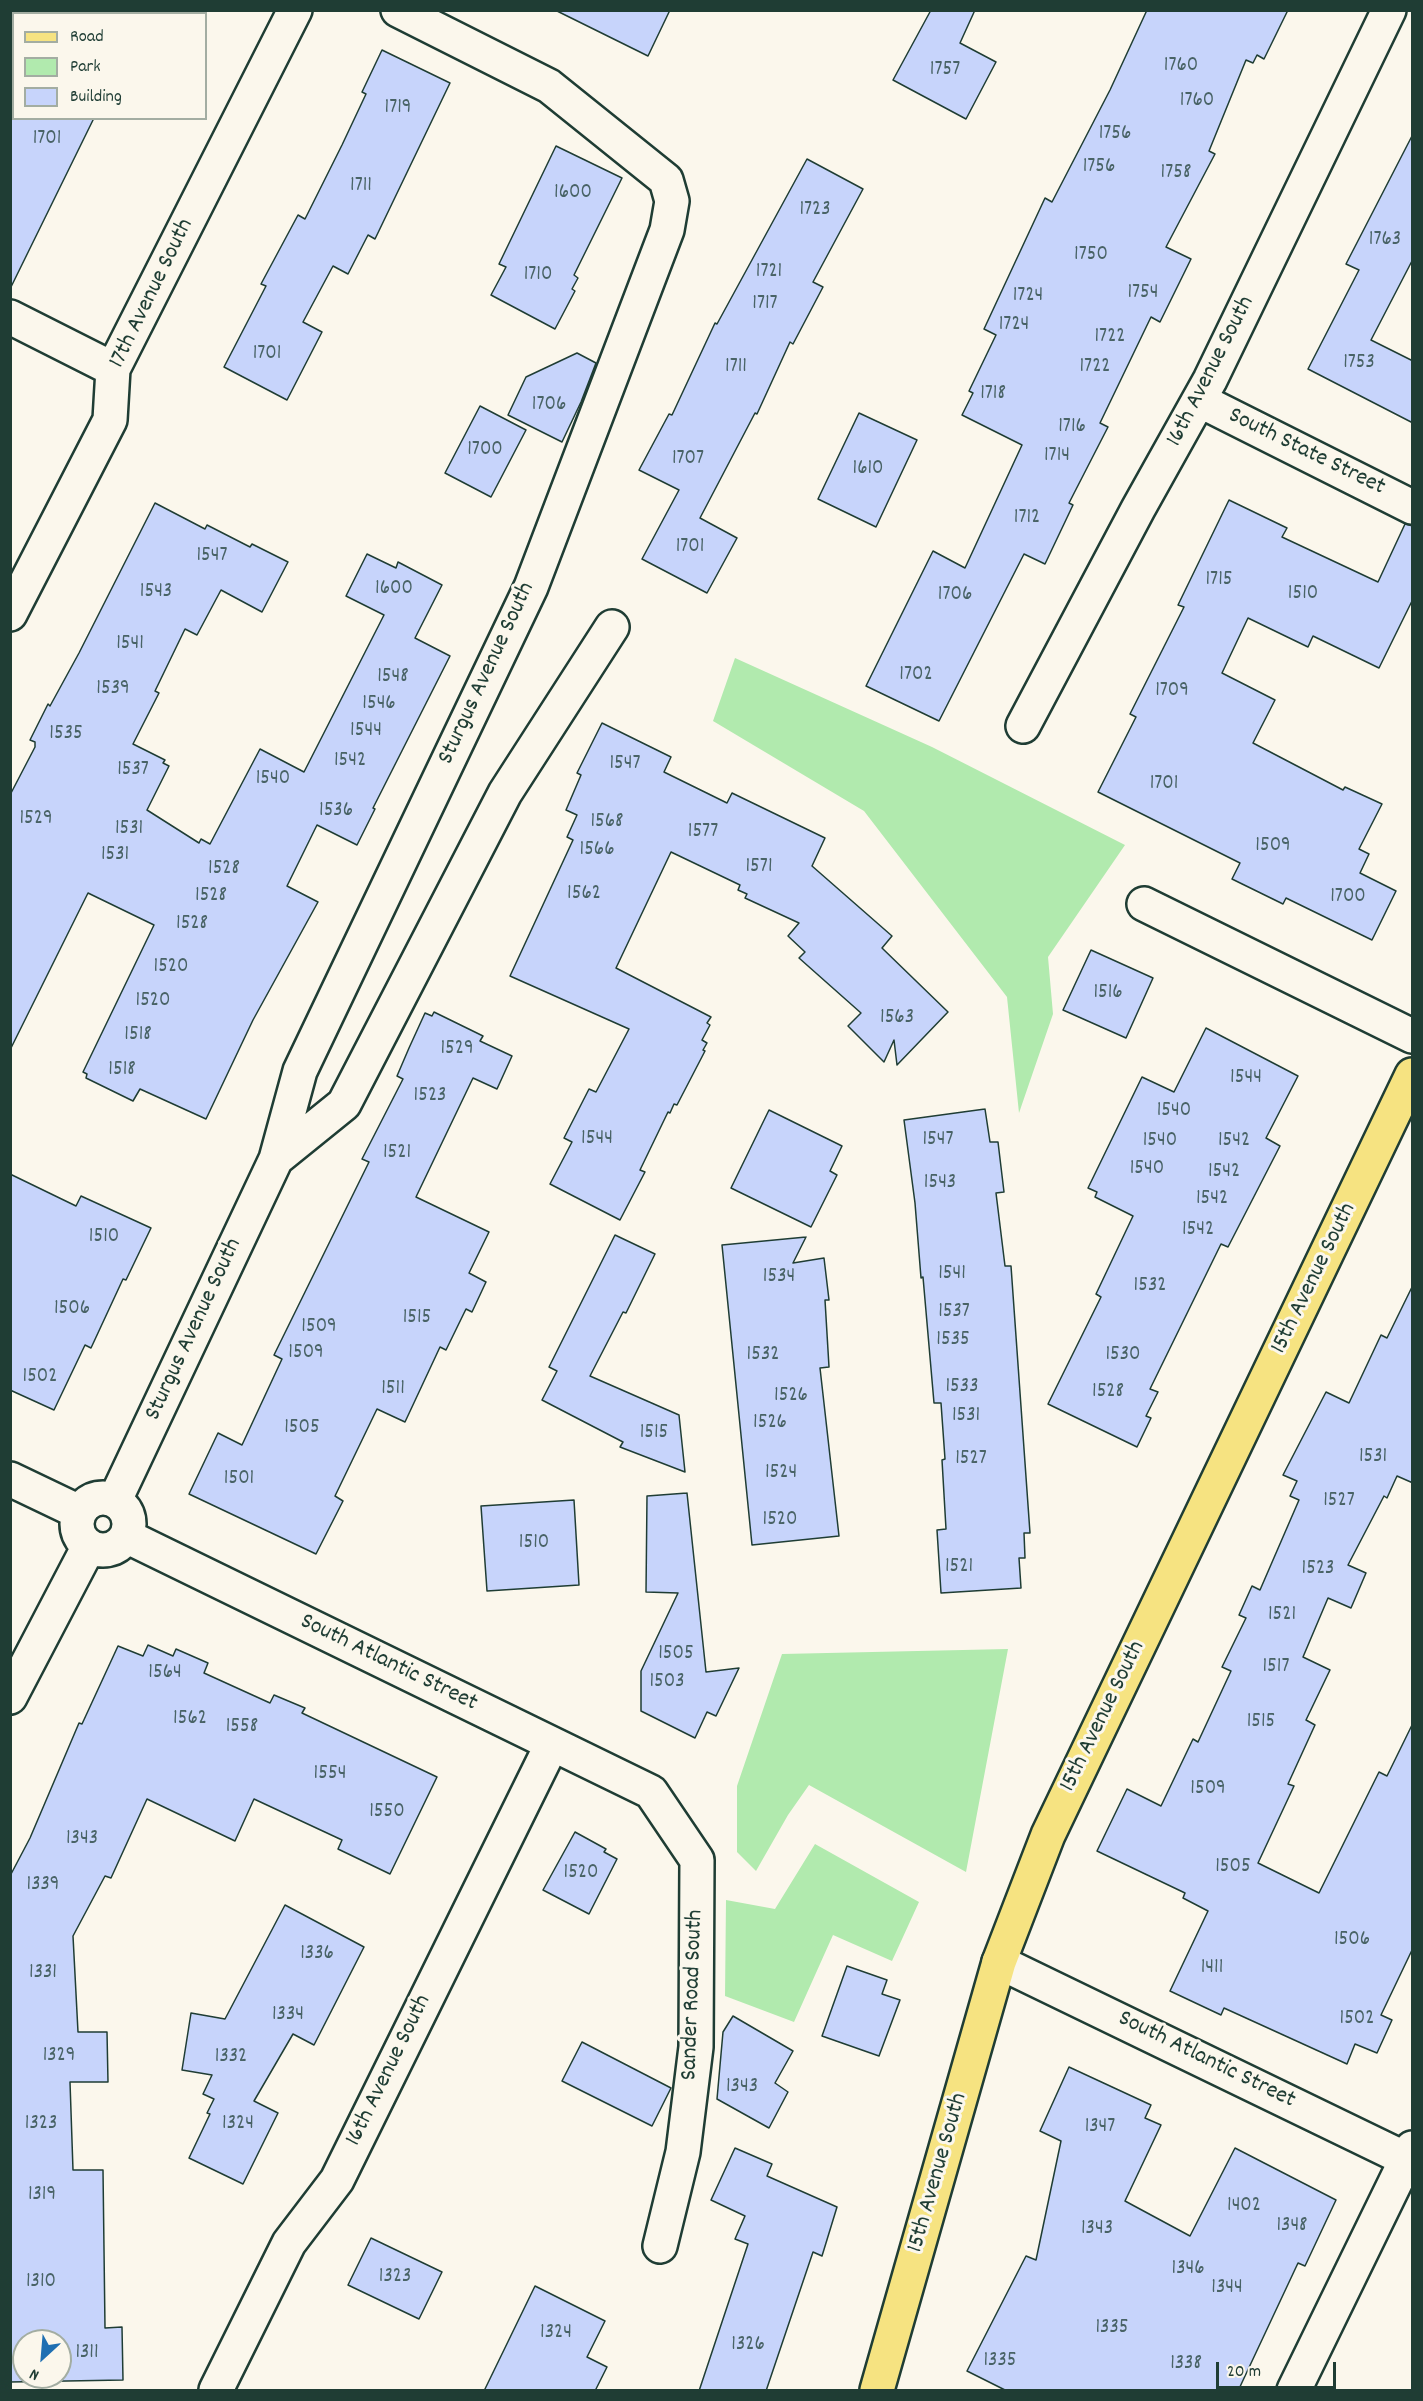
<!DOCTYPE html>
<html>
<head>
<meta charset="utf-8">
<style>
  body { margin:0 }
  #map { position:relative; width:1423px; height:2401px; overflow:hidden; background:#fbf7ec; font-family:Dekko,sans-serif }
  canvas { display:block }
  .frame { position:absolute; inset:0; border:12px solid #1f3d34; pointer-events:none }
  .legend { position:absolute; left:12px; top:12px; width:195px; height:108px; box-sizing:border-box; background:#fbf7ec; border:2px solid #a3ada2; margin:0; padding:8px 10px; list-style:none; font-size:18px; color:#1f3d34 }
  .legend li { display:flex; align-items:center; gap:12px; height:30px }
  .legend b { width:30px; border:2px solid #a3ada2 }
  .north { position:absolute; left:12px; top:2329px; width:60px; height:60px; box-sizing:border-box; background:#fbf7ec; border:2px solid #a3ada2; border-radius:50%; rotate:206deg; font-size:16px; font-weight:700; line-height:24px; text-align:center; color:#1f3d34 }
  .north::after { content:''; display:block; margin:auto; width:21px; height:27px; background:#1f6fb2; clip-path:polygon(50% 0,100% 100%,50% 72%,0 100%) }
  .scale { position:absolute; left:1216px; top:2362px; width:120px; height:27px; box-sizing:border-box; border:3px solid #1f3d34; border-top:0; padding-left:8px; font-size:18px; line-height:21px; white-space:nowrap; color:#1f3d34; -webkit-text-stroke:4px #fbf7ec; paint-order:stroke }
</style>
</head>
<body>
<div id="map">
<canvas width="1423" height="2401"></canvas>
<div class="frame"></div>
<ul class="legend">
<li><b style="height:8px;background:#f6e381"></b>Road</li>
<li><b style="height:16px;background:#b1eaae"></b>Park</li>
<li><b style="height:16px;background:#c7d4fb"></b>Building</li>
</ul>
<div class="north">N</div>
<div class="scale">20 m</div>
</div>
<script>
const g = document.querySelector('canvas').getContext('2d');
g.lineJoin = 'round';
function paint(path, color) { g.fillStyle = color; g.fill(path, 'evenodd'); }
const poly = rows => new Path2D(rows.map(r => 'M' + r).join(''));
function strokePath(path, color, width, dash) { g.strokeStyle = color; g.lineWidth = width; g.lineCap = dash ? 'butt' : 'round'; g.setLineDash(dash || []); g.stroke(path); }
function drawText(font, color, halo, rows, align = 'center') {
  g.font = font + ' Dekko,sans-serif'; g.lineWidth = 6; g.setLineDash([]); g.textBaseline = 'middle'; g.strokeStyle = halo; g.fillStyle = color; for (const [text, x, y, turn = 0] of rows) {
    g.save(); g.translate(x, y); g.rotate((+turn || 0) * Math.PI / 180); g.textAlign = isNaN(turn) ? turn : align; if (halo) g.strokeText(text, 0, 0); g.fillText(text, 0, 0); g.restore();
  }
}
const green = poly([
  [735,658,932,747,1125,845,1048,957,1053,1014,1019,1113,1007,997,864,811,713,721],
  [1008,1649,966,1872,809,1785,788,1815,756,1871,737,1852,737,1786,782,1654],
  [815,1844,919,1902,892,1961,833,1935,794,2022,725,1996,726,1900,775,1909]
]);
const building = poly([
  [555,10,670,10,648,56,555,10],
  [931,10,975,10,960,43,996,62,966,119,893,80,931,10],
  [1147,10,1288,10,1264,59,1257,55,1253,63,1246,60,1209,151,1215,154,1166,247,1191,259,1160,322,1151,317,1100,423,1108,427,1069,503,1073,505,1045,564,1024,554,939,721,866,686,933,551,965,568,1022,445,962,415,973,393,969,391,996,335,984,329,1045,198,1052,202,1110,90,1147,10],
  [382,50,450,83,375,239,368,235,348,274,333,266,303,322,322,332,287,400,224,367,266,286,261,284,298,215,305,219,342,145,366,94,362,92,382,50],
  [10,118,94,118,10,289,10,118],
  [1413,134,1413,259,1371,340,1413,361,1413,423,1308,369,1359,270,1346,264,1413,134],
  [556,146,622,178,574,275,578,278,572,289,575,291,555,329,491,295,506,267,499,264,556,146],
  [807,159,863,189,813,282,823,287,793,344,790,342,757,414,755,413,700,518,737,538,707,593,642,559,679,490,639,470,669,414,672,415,715,323,717,324,807,159],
  [577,353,596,363,581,402,562,442,508,415,526,377,577,353],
  [480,406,526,430,491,497,445,473,480,406],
  [859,413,917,440,876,527,818,499,859,413],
  [1229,500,1287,528,1282,537,1378,582,1405,524,1413,526,1413,599,1379,668,1313,636,1308,647,1248,618,1222,673,1275,700,1253,743,1343,790,1345,787,1382,804,1359,849,1369,854,1360,873,1396,891,1372,940,1286,898,1283,904,1232,879,1240,863,1098,792,1136,717,1130,714,1184,607,1178,605,1229,500],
  [155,503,205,529,207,525,250,547,252,544,288,562,262,612,221,590,197,635,185,629,155,691,159,693,133,744,165,760,163,763,169,766,147,810,199,843,201,839,210,844,260,749,304,772,384,615,346,596,367,554,396,568,398,562,442,585,415,638,450,656,373,808,375,809,357,845,317,825,287,886,318,902,253,1020,206,1119,140,1089,133,1101,86,1078,87,1074,83,1072,154,925,88,893,10,1050,10,795,35,747,35,742,30,740,48,704,50,706,79,653,155,503],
  [602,723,671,757,664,772,727,803,732,793,825,838,812,866,892,936,882,948,948,1012,897,1065,894,1040,884,1062,848,1026,861,1013,799,958,805,952,788,936,799,923,745,898,747,894,738,890,740,885,671,852,616,968,711,1017,707,1023,710,1025,702,1040,707,1043,703,1050,705,1051,677,1105,674,1104,670,1113,668,1112,640,1170,645,1172,620,1220,550,1184,572,1142,564,1138,589,1089,596,1092,629,1029,510,976,573,840,567,837,577,815,566,810,581,775,577,773,602,723],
  [1091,950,1153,978,1126,1038,1063,1010,1091,950],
  [434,1012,483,1036,480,1041,512,1056,497,1089,473,1078,416,1197,489,1232,469,1273,486,1282,472,1312,466,1309,446,1350,440,1347,405,1422,377,1409,335,1496,343,1501,316,1554,189,1494,218,1433,242,1445,282,1359,274,1355,369,1162,362,1159,403,1079,397,1076,409,1048,425,1013,432,1016,434,1012],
  [1206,1028,1298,1076,1266,1138,1280,1146,1228,1247,1221,1244,1150,1389,1158,1392,1146,1416,1151,1418,1137,1447,1048,1404,1101,1297,1096,1294,1133,1216,1095,1197,1097,1192,1088,1188,1142,1077,1174,1092,1206,1028],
  [985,1109,990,1142,998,1142,1004,1192,996,1193,1005,1266,1011,1266,1030,1533,1024,1533,1025,1558,1019,1558,1021,1588,941,1593,937,1530,946,1529,942,1460,945,1459,941,1403,934,1403,923,1277,921,1278,915,1203,904,1120,985,1109],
  [769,1110,842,1146,830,1171,837,1175,811,1227,731,1188,769,1110],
  [10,1174,76,1206,81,1196,151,1228,126,1280,123,1279,91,1348,85,1345,54,1410,10,1390,10,1174],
  [615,1235,655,1254,626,1313,623,1312,590,1376,679,1415,685,1472,620,1447,623,1442,542,1400,557,1371,549,1367,615,1235],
  [806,1237,793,1263,824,1258,829,1300,825,1300,829,1367,820,1368,839,1536,752,1545,722,1245,806,1237],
  [1413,1285,1413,1483,1397,1476,1387,1498,1384,1496,1348,1565,1366,1573,1351,1608,1328,1598,1303,1657,1330,1670,1306,1720,1315,1725,1288,1784,1294,1786,1258,1863,1319,1893,1379,1772,1387,1776,1413,1723,1413,1948,1381,2015,1392,2020,1377,2053,1355,2044,1347,2064,1224,2008,1221,2015,1170,1991,1208,1911,1183,1898,1185,1893,1097,1851,1127,1789,1161,1806,1193,1739,1198,1742,1231,1671,1222,1667,1246,1618,1239,1615,1252,1586,1260,1590,1299,1500,1290,1496,1297,1481,1283,1475,1326,1392,1349,1403,1381,1335,1387,1338,1413,1285],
  [687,1493,706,1672,739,1668,716,1716,707,1712,695,1738,641,1711,641,1671,678,1593,646,1592,647,1496,687,1493],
  [574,1500,579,1585,487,1591,481,1506,574,1500],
  [148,1645,173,1656,176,1649,208,1663,204,1673,270,1703,274,1695,305,1708,302,1713,437,1777,390,1874,338,1849,342,1840,254,1799,235,1841,147,1799,111,1878,105,1876,73,1936,78,2032,107,2032,108,2082,70,2082,73,2170,103,2170,105,2328,122,2327,123,2380,10,2382,10,1876,30,1838,79,1723,82,1724,118,1646,143,1656,148,1645],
  [24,2341,60,2341,60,2377,24,2377,24,2341],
  [575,1832,606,1849,604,1852,617,1859,589,1914,543,1890,575,1832],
  [285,1905,364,1947,314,2045,293,2034,254,2101,278,2113,243,2184,189,2158,210,2114,207,2113,214,2099,203,2094,212,2075,182,2070,191,2013,225,2019,285,1905],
  [847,1966,887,1980,882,1994,900,2000,879,2056,822,2036,847,1966],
  [733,2016,793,2051,775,2083,788,2092,769,2128,717,2099,723,2032,733,2016],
  [582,2042,671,2088,652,2126,562,2081,582,2042],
  [1069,2067,1151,2105,1145,2118,1161,2125,1125,2201,1190,2236,1235,2148,1336,2200,1305,2266,1298,2263,1238,2391,1007,2391,967,2371,1026,2256,1036,2260,1061,2141,1040,2131,1069,2067],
  [735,2148,772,2164,767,2176,837,2207,822,2256,813,2252,766,2391,699,2391,748,2244,735,2239,745,2216,711,2200,735,2148],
  [371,2238,442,2272,419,2319,348,2285,371,2238],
  [535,2286,605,2321,587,2357,607,2367,595,2391,484,2391,535,2286]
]);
const minor = poly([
  [10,317,113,369],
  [1199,400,1412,507],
  [10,614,110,420,113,369,295,10],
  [1023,726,1138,509,1210,380,1389,10],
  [1144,904,1412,1036],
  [276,1159,344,1104,505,793,612,627],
  [10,1479,79,1512],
  '77 1524a26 26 0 1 1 52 0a26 26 0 1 1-52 0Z',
  [115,1500,276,1159,300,1071,531,587,667,230,672,201,666,180,549,86,398,10],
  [126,1536,651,1792,697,1860,696,2047,683,2152,660,2246],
  [10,1697,89,1546],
  [999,1962,1412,2162],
  [216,2390,289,2243,337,2180,552,1744],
  [1294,2390,1412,2148]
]);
const major = poly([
  [877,2390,999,1962,1048,1835,1412,1075]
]);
const numberNames = [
  ["1760",1181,67],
  ["1757",945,71],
  ["1760",1197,102],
  ["1719",398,109],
  ["1756",1115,135],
  ["1701",47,140],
  ["1756",1099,168],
  ["1758",1176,174],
  ["1711",361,187],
  ["1600",573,194],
  ["1723",815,211],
  ["1763",1385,241],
  ["1750",1091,256],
  ["1721",769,273],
  ["1710",538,276],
  ["1754",1143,294],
  ["1724",1028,297],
  ["1717",765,305],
  ["1724",1014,326],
  ["1722",1110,338],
  ["1701",267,355],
  ["1753",1359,364],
  ["1711",736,368],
  ["1722",1095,368],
  ["1718",993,395],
  ["1706",549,406],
  ["1716",1072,428],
  ["1700",485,451],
  ["1714",1057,457],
  ["1707",688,460],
  ["1610",868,470],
  ["1712",1027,519],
  ["1701",690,548],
  ["1547",212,557],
  ["1715",1219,581],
  ["1600",394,590],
  ["1543",156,593],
  ["1510",1303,595],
  ["1706",955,596],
  ["1541",130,645],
  ["1702",916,676],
  ["1548",393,678],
  ["1539",113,690],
  ["1709",1172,692],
  ["1546",379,705],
  ["1544",366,732],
  ["1535",66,735],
  ["1542",350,762],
  ["1547",625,765],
  ["1537",133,771],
  ["1540",273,780],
  ["1701",1164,785],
  ["1536",336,812],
  ["1529",36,820],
  ["1568",607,823],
  ["1531",129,830],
  ["1577",703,833],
  ["1509",1273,847],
  ["1566",597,851],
  ["1531",115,856],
  ["1571",759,868],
  ["1528",224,870],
  ["1562",584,895],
  ["1528",211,897],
  ["1700",1348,898],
  ["1528",192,925],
  ["1520",171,968],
  ["1516",1108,994],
  ["1520",153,1002],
  ["1563",897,1019],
  ["1518",138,1036],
  ["1529",457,1050],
  ["1518",122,1071],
  ["1544",1246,1079],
  ["1523",430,1097],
  ["1540",1174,1112],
  ["1544",597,1140],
  ["1547",938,1141],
  ["1540",1160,1142],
  ["1542",1234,1142],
  ["1521",397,1154],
  ["1540",1147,1170],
  ["1542",1224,1173],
  ["1543",940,1184],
  ["1542",1212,1200],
  ["1542",1198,1231],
  ["1510",104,1238],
  ["1541",952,1275],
  ["1534",779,1278],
  ["1532",1150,1287],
  ["1506",72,1310],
  ["1537",954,1313],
  ["1515",417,1319],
  ["1509",319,1328],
  ["1535",953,1341],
  ["1509",306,1354],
  ["1532",763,1356],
  ["1530",1123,1356],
  ["1502",40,1378],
  ["1533",962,1388],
  ["1511",393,1390],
  ["1528",1108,1393],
  ["1526",791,1397],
  ["1531",966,1417],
  ["1526",770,1424],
  ["1505",302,1429],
  ["1515",654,1434],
  ["1531",1373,1458],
  ["1527",971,1460],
  ["1524",781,1474],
  ["1501",239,1480],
  ["1527",1339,1502],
  ["1520",780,1521],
  ["1510",534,1544],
  ["1521",959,1568],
  ["1523",1318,1570],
  ["1521",1282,1616],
  ["1505",676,1655],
  ["1517",1276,1668],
  ["1564",165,1674],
  ["1503",667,1683],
  ["1562",190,1720],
  ["1515",1261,1723],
  ["1558",242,1728],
  ["1554",330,1775],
  ["1509",1208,1790],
  ["1550",387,1813],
  ["1343",82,1840],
  ["1505",1233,1868],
  ["1520",581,1874],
  ["1339",43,1886],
  ["1506",1352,1941],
  ["1336",317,1955],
  ["1411",1212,1969],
  ["1331",43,1974],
  ["1334",288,2016],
  ["1502",1357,2020],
  ["1329",59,2057],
  ["1332",231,2058],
  ["1343",742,2088],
  ["1323",41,2125],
  ["1324",238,2125],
  ["1347",1100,2128],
  ["1319",42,2196],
  ["1402",1244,2207],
  ["1348",1292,2227],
  ["1343",1097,2230],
  ["1346",1188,2270],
  ["1323",395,2278],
  ["1310",41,2283],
  ["1344",1227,2289],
  ["1335",1112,2329],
  ["1324",556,2334],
  ["1326",748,2346],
  ["1311",87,2354],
  ["1335",1000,2362],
  ["1338",1186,2365]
];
const streetNames = [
  ["17th Avenue South",153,294,-64],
  ["16th Avenue South",1212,372,-63],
  ["South State Street",1306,453,26],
  ["Sturgus Avenue South",488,674,-65],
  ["15th Avenue South",1315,1279,-64],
  ["Sturgus Avenue South",195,1330,-65],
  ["South Atlantic Street",388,1664,26],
  ["15th Avenue South",1104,1717,-64],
  ["Sander Road South",694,1995,-88],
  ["South Atlantic Street",1206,2061,26],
  ["16th Avenue South",390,2071,-64],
  ["15th Avenue South",939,2173,-74]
];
paint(green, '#b1eaae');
paint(building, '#c7d4fb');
strokePath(building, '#1f3d34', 1.5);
strokePath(minor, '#1f3d34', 38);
strokePath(major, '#1f3d34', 38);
strokePath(minor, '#fbf7ec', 33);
strokePath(major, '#f6e381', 33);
drawText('21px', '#496366', null, numberNames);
drawText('24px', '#1f3d34', '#fbf7ec', streetNames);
</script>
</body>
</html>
